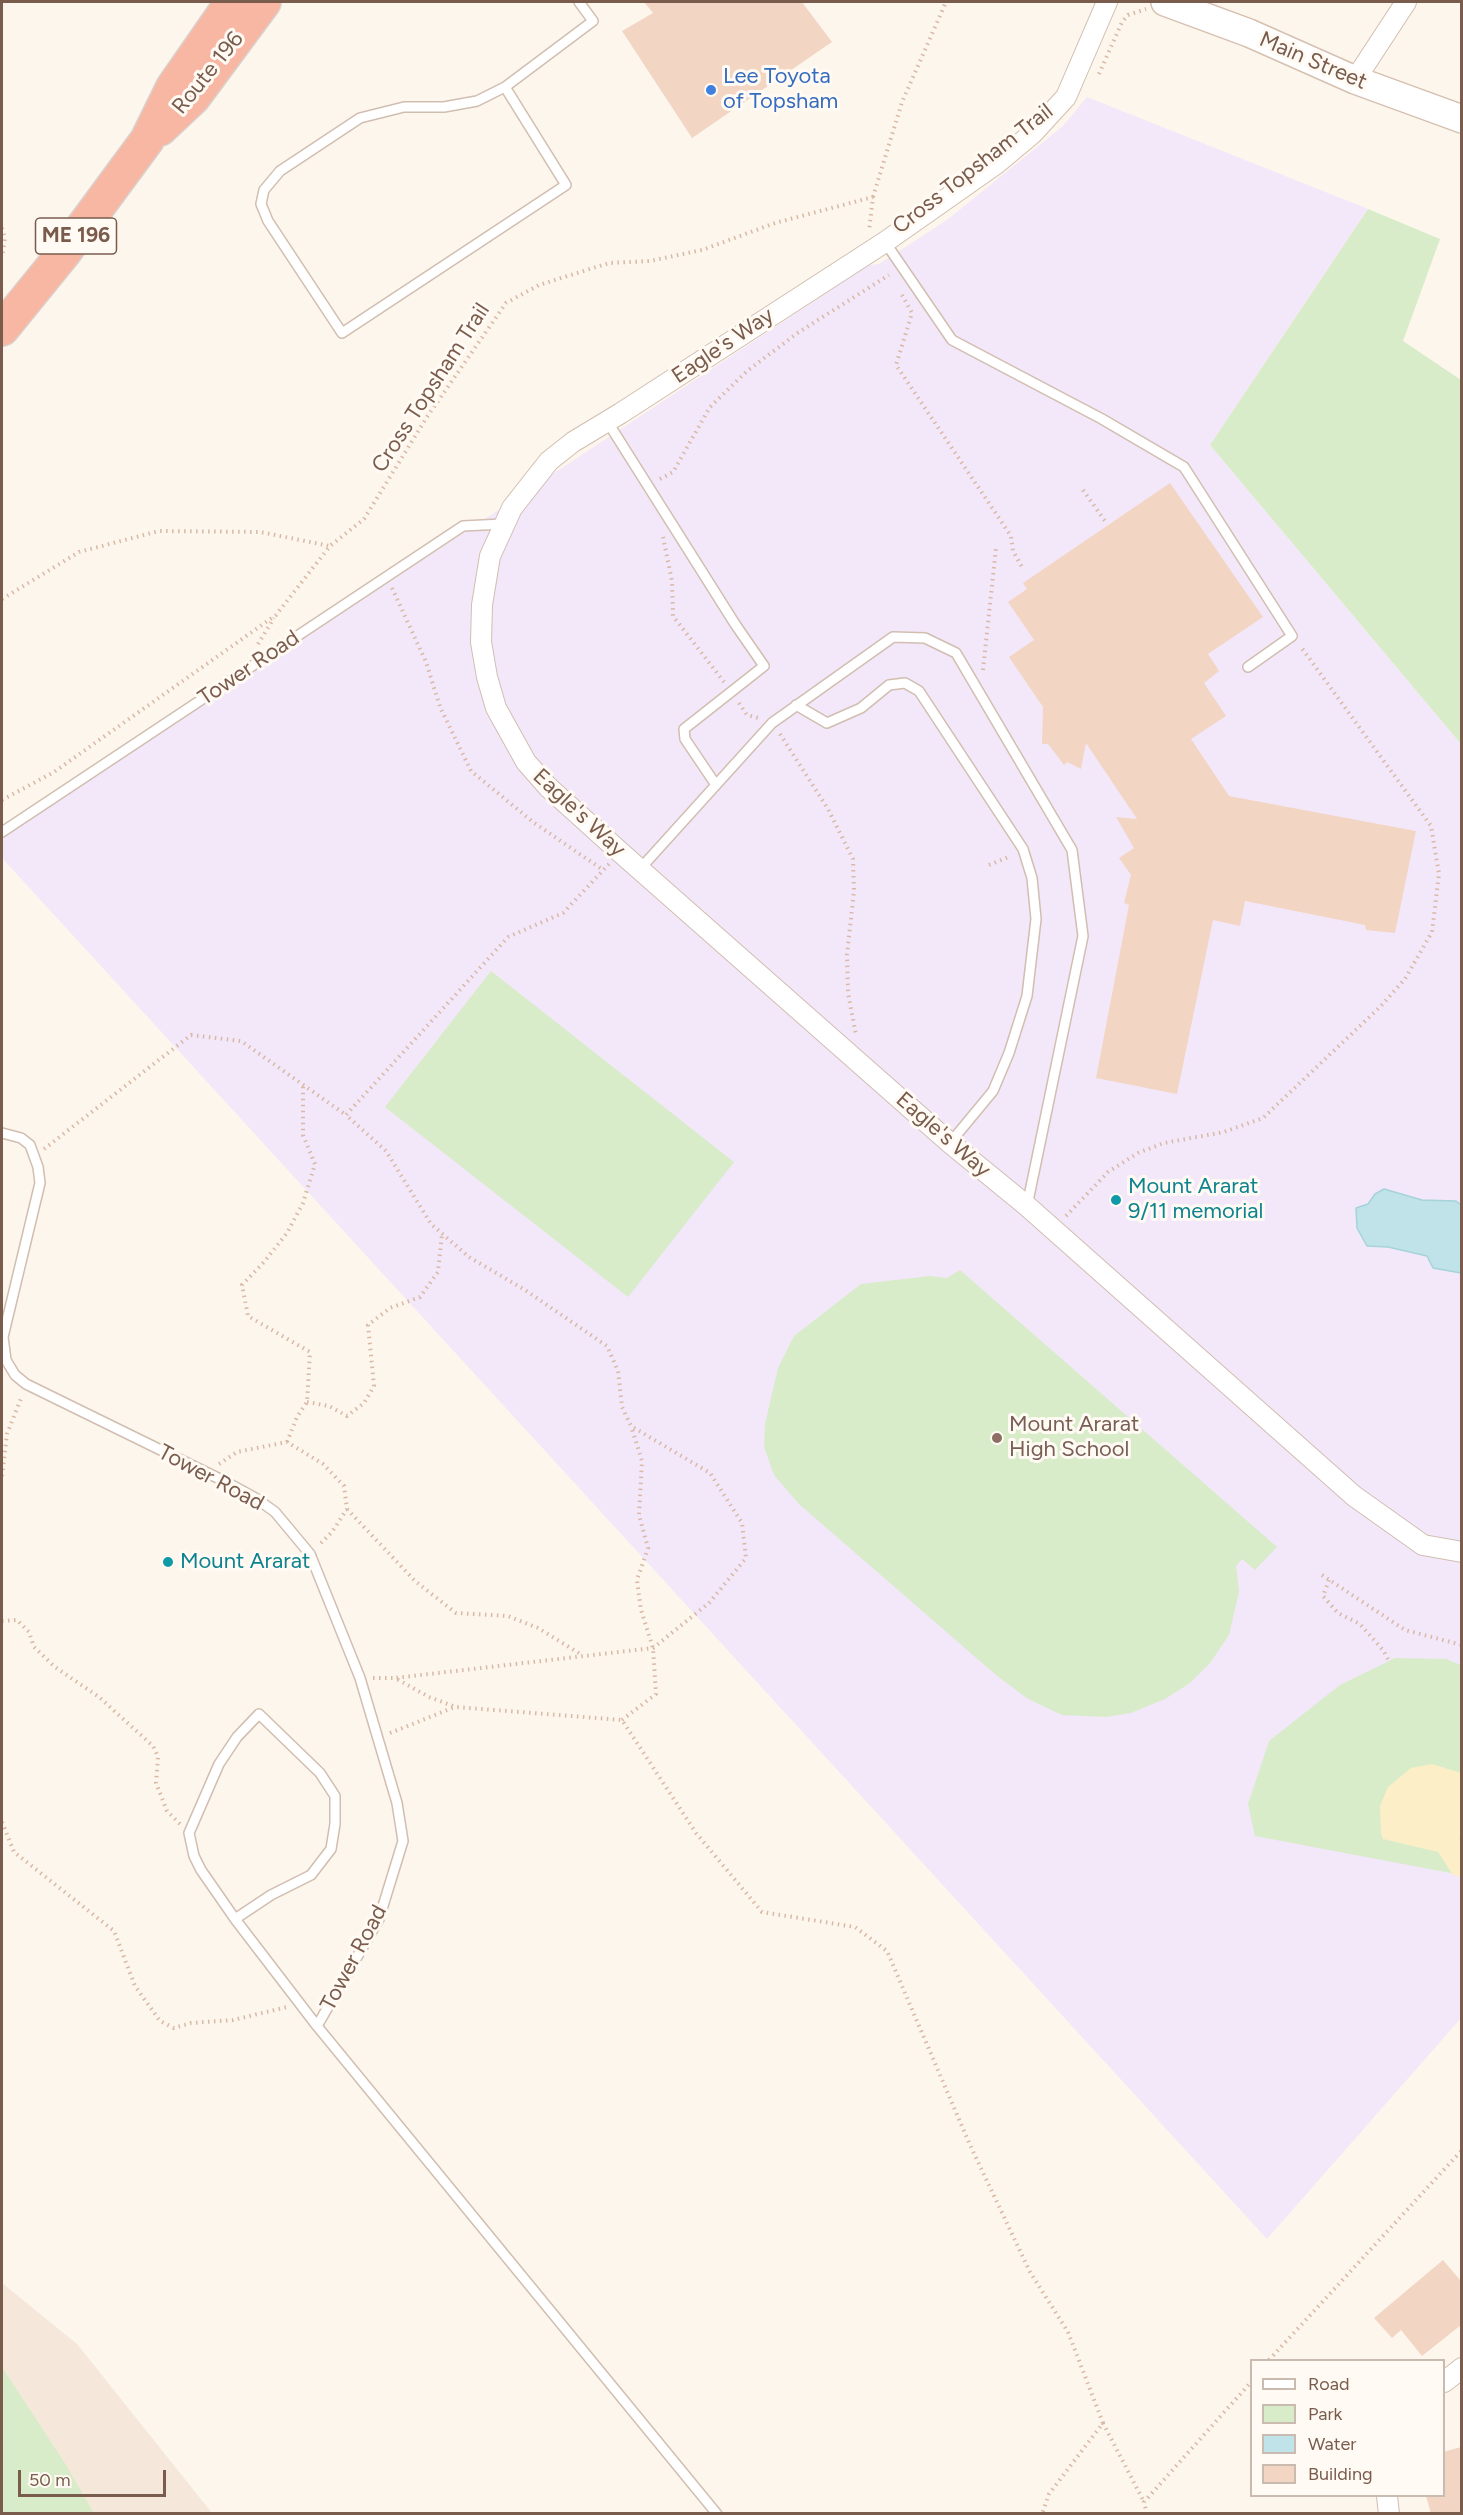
<!DOCTYPE html>
<html>
<head>
<meta charset="utf-8">
<style>
  body { margin:0 }
  #map { position:relative; width:1463px; height:2515px; overflow:hidden; background:#fdf6ec; font-family:Figtree,sans-serif }
  canvas { display:block }
  .frame { position:absolute; inset:0; border:3px solid #7a5c4d; pointer-events:none }
  .legend { position:absolute; left:1250px; top:2359px; width:195px; height:138px; box-sizing:border-box; background:#fffaf3; border:2px solid #cabbb1; margin:0; padding:8px 10px; list-style:none; font-size:18px; color:#7a5c4d }
  .legend li { display:flex; align-items:center; gap:12px; height:30px }
  .legend b { width:30px; border:2px solid #cabbb1 }
  .scale { position:absolute; left:18px; top:2470px; width:148px; height:27px; box-sizing:border-box; border:3px solid #7a5c4d; border-top:0; padding-left:8px; font-size:18px; line-height:21px; white-space:nowrap; color:#7a5c4d; -webkit-text-stroke:4px #fffaf3; paint-order:stroke }
</style>
</head>
<body>
<div id="map">
<canvas width="1463" height="2515"></canvas>
<div class="frame"></div>
<ul class="legend">
<li><b style="height:8px;background:#fff"></b>Road</li>
<li><b style="height:16px;background:#d8ecc9"></b>Park</li>
<li><b style="height:16px;background:#bfe3e8"></b>Water</li>
<li><b style="height:16px;background:#f3d5c3"></b>Building</li>
</ul>
<div class="scale">50 m</div>
</div>
<script>
const g = document.querySelector('canvas').getContext('2d');
g.lineJoin = 'round';
function paint(path, color) { g.fillStyle = color; g.fill(path, 'evenodd'); }
const poly = rows => new Path2D(rows.map(r => 'M' + r).join(''));
function strokePath(path, color, width, dash) { g.strokeStyle = color; g.lineWidth = width; g.lineCap = dash ? 'butt' : 'round'; g.setLineDash(dash || []); g.stroke(path); }
function drawText(font, color, halo, rows, align = 'center') {
  g.font = font + ' Figtree,sans-serif'; g.lineWidth = 6; g.setLineDash([]); g.textBaseline = 'middle'; g.strokeStyle = halo; g.fillStyle = color; for (const [text, x, y, turn = 0] of rows) {
    g.save(); g.translate(x, y); g.rotate((+turn || 0) * Math.PI / 180); g.textAlign = isNaN(turn) ? turn : align; if (halo) g.strokeText(text, 0, 0); g.fillText(text, 0, 0); g.restore();
  }
}
const residential = poly([
  [2,2283,77,2344,212,2513,94,2513,2,2367]
]);
const education = poly([
  [1087,97,1368,209,1210,445,1461,744,1462,2017,1267,2239,2,858,2,838,869,265,879,264,947,220,1063,126]
]);
const green = poly([
  [1368,209,1440,239,1403,341,1461,380,1461,744,1210,445],
  [491,971,734,1162,628,1297,385,1107],
  [960,1270,1277,1547,1255,1570,1242,1559,1236,1566,1239,1592,1229,1635,1210,1663,1190,1683,1165,1699,1131,1713,1106,1717,1062,1715,1028,1699,996,1675,799,1504,774,1475,764,1447,765,1424,778,1368,794,1336,861,1284,930,1276,947,1278],
  [1395,1658,1446,1659,1461,1665,1461,1875,1255,1836,1248,1804,1269,1741,1340,1685],
  [2,2367,66,2465,94,2513,2,2513]
]);
const sand = poly([
  [1432,1764,1461,1773,1462,1829,1459,1840,1461,1844,1461,1877,1453,1875,1438,1852,1383,1839,1381,1834,1380,1806,1388,1787,1411,1768]
]);
const water = poly([
  [1384,1189,1422,1200,1456,1201,1461,1205,1461,1273,1433,1268,1427,1256,1388,1247,1367,1246,1357,1228,1356,1208,1368,1204,1375,1194,1384,1189]
]);
const building = poly([
  [644,2,802,2,832,42,692,138,622,31,653,13],
  [1170,483,1263,617,1208,654,1219,671,1204,683,1226,716,1191,739,1229,796,1416,831,1395,933,1366,930,1365,925,1245,901,1240,926,1213,920,1177,1094,1096,1078,1129,905,1124,903,1131,875,1119,858,1134,848,1116,817,1137,819,1086,743,1081,769,1067,762,1064,765,1048,744,1042,744,1043,707,1009,657,1034,640,1008,602,1027,589,1023,583],
  [1443,2260,1461,2281,1461,2325,1422,2356,1401,2330,1392,2338,1374,2318],
  [1461,2447,1461,2514,1431,2514,1426,2496,1443,2496,1443,2452]
]);
const path = poly([
  [1099,74,1122,22,1128,15,1146,9],
  [873,197,902,102,946,2],
  [2,228,5,238,2,257],
  [902,295,912,313,896,365,1011,536,1013,551,1023,569],
  [660,479,673,472,710,407,747,371,799,332,889,275],
  [1083,490,1105,521],
  [663,537,672,581,673,616,724,682],
  [392,588,426,662,440,707,471,771,533,822,603,870],
  [2,599,79,552,159,531,260,532,330,546],
  [258,644,274,618],
  [983,670,996,548],
  [739,703,747,715,758,718],
  [780,734,828,809,853,859,854,891,847,955,848,993,856,1035],
  [2,800,54,772,276,615,330,546,364,519,427,417,506,303,539,285,609,263,650,261,702,250,775,223,873,197,869,231],
  [609,864,563,913,508,937,346,1115,386,1151,431,1224,469,1257,525,1290,607,1346,618,1371,622,1407,631,1426,710,1473,742,1523,746,1558,709,1603,653,1648,395,1678,429,1697,456,1707,622,1720,696,1833,762,1912,855,1927,887,1951,970,2145,1030,2272,1068,2332,1103,2423,1049,2494,1042,2514],
  [989,865,1011,856],
  [44,1149,191,1035,241,1041,346,1115],
  [1066,1216,1108,1172,1138,1153,1164,1143,1224,1132,1263,1118,1381,1006,1405,979,1432,932,1439,874,1431,826,1301,647],
  [307,1402,329,1406,347,1416,364,1403,374,1386,368,1325,390,1308,420,1297,438,1272,442,1234],
  [287,1442,297,1417,307,1402,310,1352,248,1316,242,1285,264,1262,287,1233,303,1203,315,1164,303,1135,303,1084],
  [219,1464,237,1452,287,1442,323,1464,344,1486,347,1509,332,1532,319,1545],
  [2,1476,7,1434,22,1396],
  [347,1509,415,1581,456,1613,508,1616,538,1628,582,1655],
  [1322,1575,1405,1630,1462,1645],
  [1329,1580,1323,1596,1338,1613,1360,1624,1383,1650,1389,1661],
  [2,1621,17,1620,29,1632,34,1647,55,1667,99,1697,153,1746,158,1757,156,1783,167,1811,180,1824],
  [373,1678,395,1678],
  [622,1720,656,1694,653,1648,641,1610,637,1580,648,1548,639,1515,642,1461,631,1426],
  [390,1733,455,1707],
  [2,1822,14,1852,114,1931,135,1986,160,2021,174,2028,191,2023,233,2020,287,2007],
  [1269,2360,1462,2150],
  [1103,2423,1144,2502],
  [1147,2514,1144,2502,1252,2381]
]);
const lane = poly([
  [505,87,566,185,342,333,268,221,261,204,264,190,280,171,360,118,404,107,444,107,477,101,505,87,593,21,579,2],
  [885,242,952,340,1102,419,1184,467,1292,636,1248,667],
  [607,421,735,624,764,666,684,729,685,739,716,785],
  [796,705,827,723,861,708,889,685,905,683,919,691,1023,849,1032,878,1036,919,1027,996,1009,1053,993,1091,950,1143],
  [2,832,463,526,503,524],
  [640,869,772,723,893,637,925,638,956,653,1072,850,1083,936,1027,1206],
  [2,1133,21,1138,30,1145,38,1167,40,1183,3,1337,6,1360,15,1375,26,1384,228,1483,257,1499,275,1512,310,1554,360,1678,397,1803,403,1841,379,1919,317,2026],
  [235,1919,271,1895,311,1875,331,1849,335,1824,335,1796,320,1773,259,1714,237,1737,219,1764,189,1833,194,1856,201,1870,235,1919,317,2026,717,2514]
]);
const street = poly([
  [1107,2,1066,97,1033,133,996,164,885,242,621,413,573,442,549,461,512,508,490,556,482,605,481,642,487,677,496,708,526,762,548,787,620,852,950,1143,1027,1206,1354,1496,1423,1545,1462,1552],
  [1355,80,1406,2],
  [1444,2382,1462,2368],
  [1387,2496,1389,2514]
]);
const secondary = poly([
  [1165,2,1249,33,1355,80,1462,119]
]);
const highway = poly([
  [160,129,193,98,264,2],
  [2,329,63,254,147,140,173,87,232,2]
]);
const markers = [
  [711,90,6,"#3f7fe0"],
  [1116,1200,6,"#0f9aa8"],
  [997,1438,6,"#8d6e63"],
  [168,1562,6,"#0f9aa8"]
];
const shields = [
  [76,236,81]
];
const shieldNames = [
  ["ME 196",76,236]
];
const streetNames = [
  ["Main Street",1313,61,23],
  ["Route 196",208,73,-51],
  ["Cross Topsham Trail",973,169,-38],
  ["Eagle's Way",723,346,-34],
  ["Cross Topsham Trail",431,388,-57],
  ["Tower Road",249,668,-34],
  ["Eagle's Way",579,813,43],
  ["Eagle's Way",943,1135,41],
  ["Tower Road",211,1478,28],
  ["Tower Road",354,1958,-62]
];
const shopNames = [
  ["Lee Toyota",723,77],
  ["of Topsham",723,102]
];
const cultureNames = [
  ["Mount Ararat",1128,1187],
  ["9/11 memorial",1128,1212],
  ["Mount Ararat",180,1562]
];
const educationNames = [
  ["Mount Ararat",1009,1425],
  ["High School",1009,1450]
];
paint(residential, '#f5e8da');
paint(education, '#f3e8fa');
paint(green, '#d8ecc9');
paint(sand, '#fcefc7');
paint(water, '#bfe3e8');
strokePath(water, '#a5d3da', 1.5);
paint(building, '#f3d5c3');
strokePath(lane, '#d1beb0', 12);
strokePath(street, '#d1beb0', 22);
strokePath(secondary, '#d6c0b0', 30);
strokePath(highway, '#dad1cd', 36);
strokePath(path, '#d9b8a5', 4, [1.5, 4.5]);
strokePath(lane, '#fff', 9);
strokePath(street, '#fff', 20);
strokePath(secondary, '#fff', 27);
strokePath(highway, '#f7b7a3', 33);
for (const [x, y, r, color] of markers) { const dot = new Path2D(); dot.arc(x, y, r, 0, 2 * Math.PI); g.fillStyle = color; g.fill(dot); strokePath(dot, '#fffaf3', 2); }
for (const [x, y, w] of shields) { const box = new Path2D(); box.roundRect(x - w / 2, y - 18, w, 36, 4.5); g.fillStyle = '#fffaf3'; g.fill(box); strokePath(box, '#7a5c4d', 1.5); }
drawText('bold 21px', '#7a5c4d', null, shieldNames);
drawText('22px', '#7a5c4d', '#fffaf3', streetNames);
drawText('22px', '#366cbe', '#fffaf3', shopNames, 'left');
drawText('22px', '#0d838f', '#fffaf3', cultureNames, 'left');
drawText('22px', '#785e54', '#fffaf3', educationNames, 'left');
</script>
</body>
</html>
